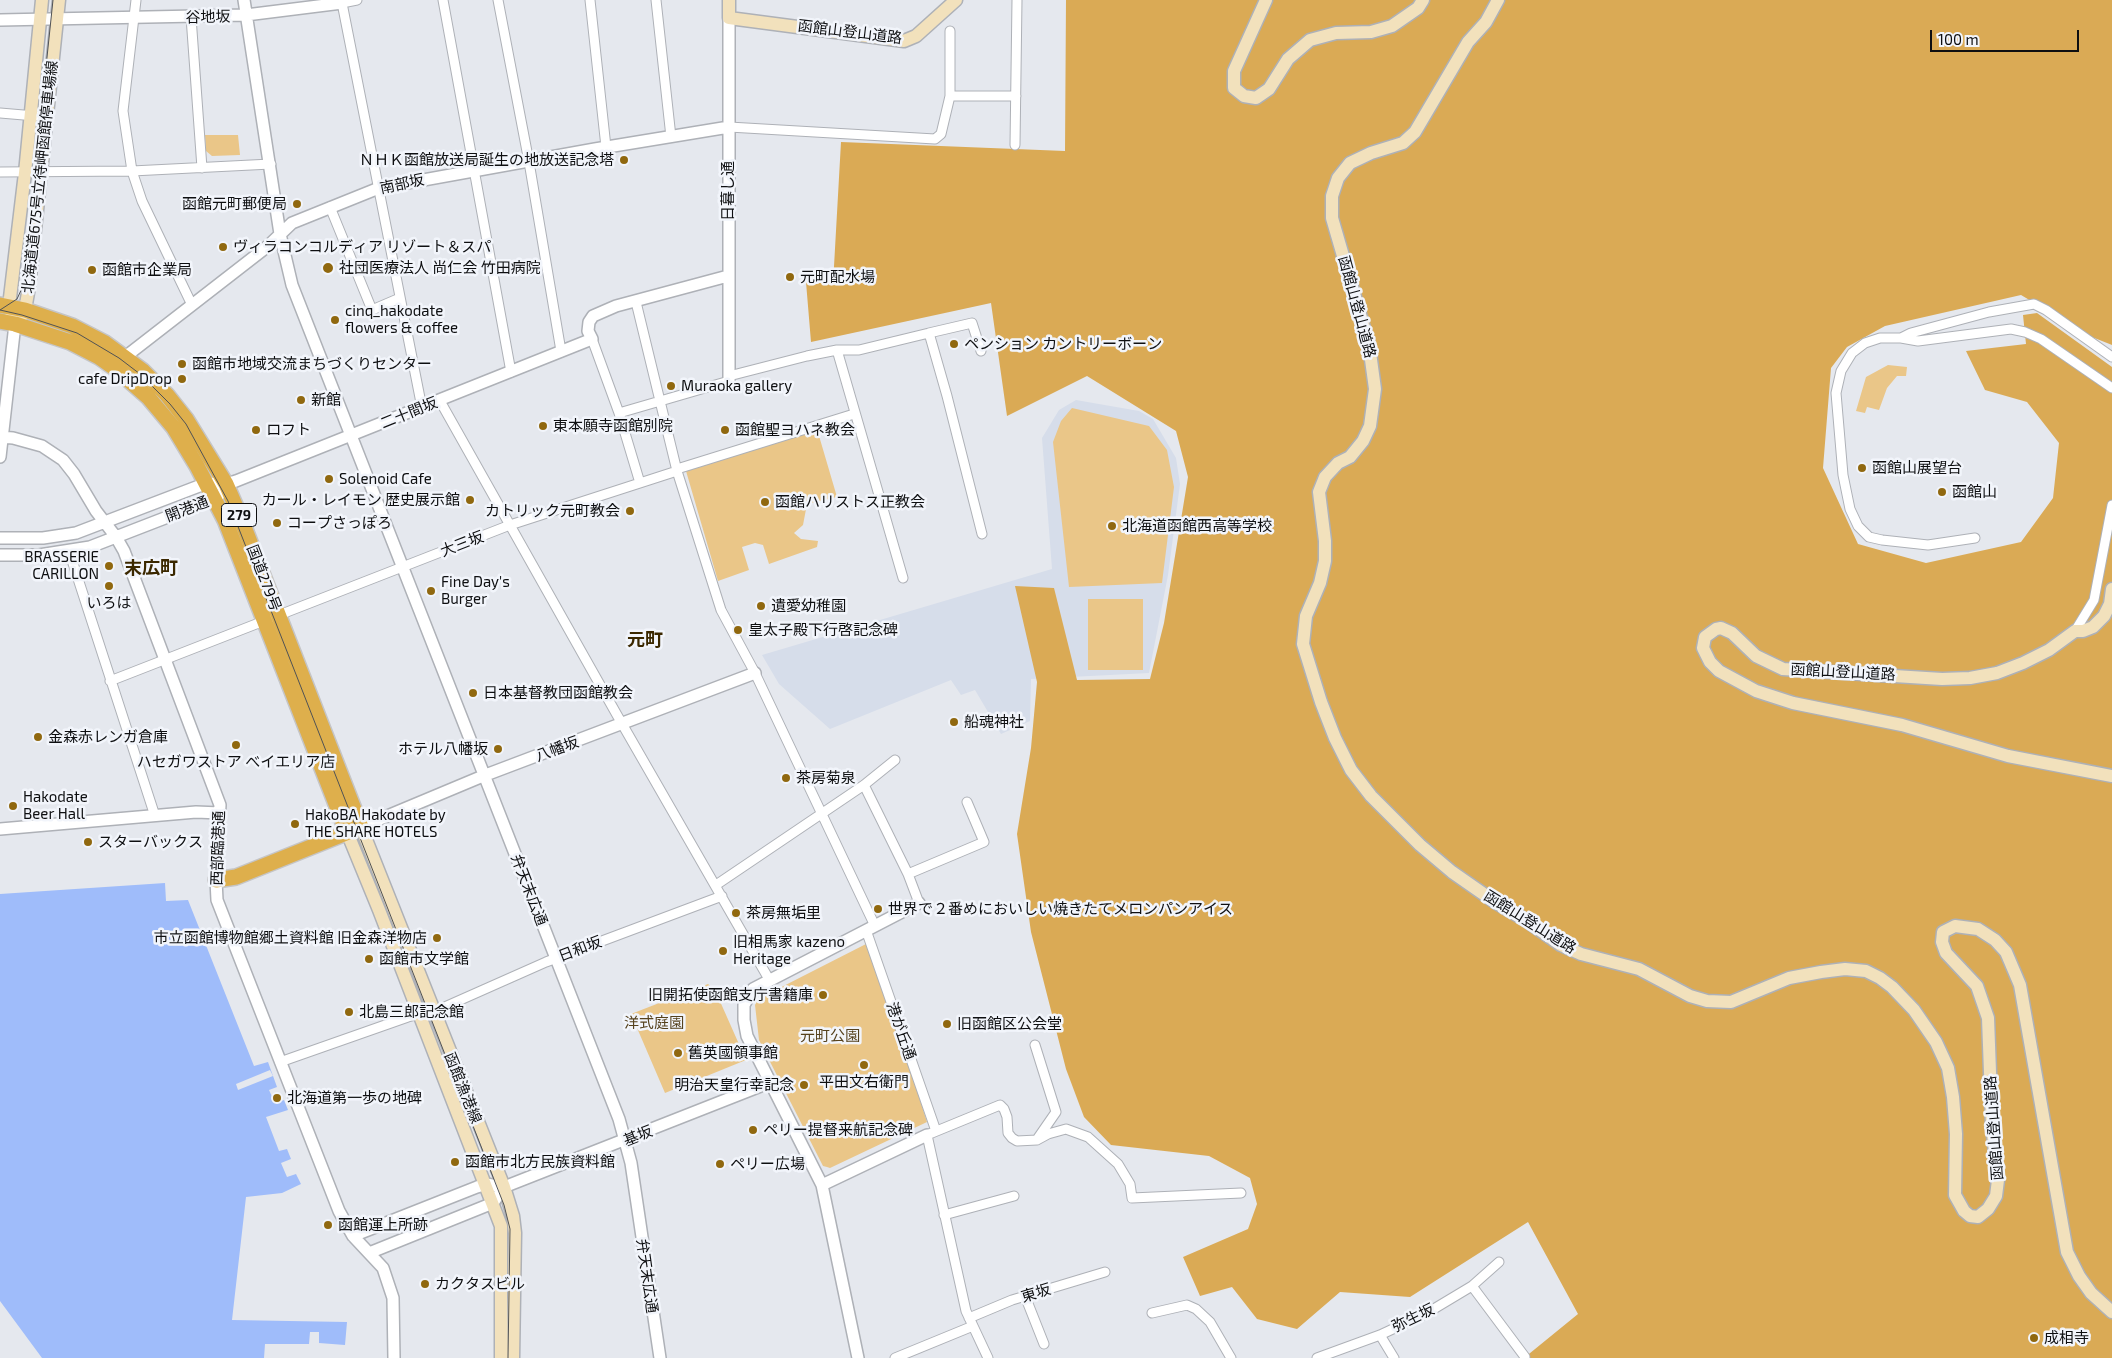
<!DOCTYPE html>
<html>
<head>
<meta charset="utf-8">
<style>
  body { margin:0 }
  #map { position:relative; width:2112px; height:1358px; overflow:hidden; background:#e5e8ee; font-family:"Exo 2",sans-serif }
  canvas { display:block }
  .scale { position:absolute; left:1930px; top:30px; width:149px; height:22px; box-sizing:border-box; border:2px solid #0e0f11; border-top:0; padding-left:6px; font-size:15px; line-height:18px; white-space:nowrap; color:#0e0f11; -webkit-text-stroke:4px #f2f5fb; paint-order:stroke }
</style>
</head>
<body>
<div id="map">
<canvas width="2112" height="1358"></canvas>
<div class="scale">100 m</div>
</div>
<script>
const g = document.querySelector('canvas').getContext('2d');
g.lineJoin = 'round';
function paint(path, color) { g.fillStyle = color; g.fill(path, 'evenodd'); }
const poly = rows => new Path2D(rows.map(r => 'M' + r).join(''));
function strokePath(path, color, width, dash) { g.strokeStyle = color; g.lineWidth = width; g.lineCap = dash ? 'butt' : 'round'; g.setLineDash(dash || []); g.stroke(path); }
function drawText(font, color, halo, rows, align = 'center') {
  g.font = font + ' "Exo 2","Noto Sans JP",sans-serif'; g.lineWidth = 5; g.setLineDash([]); g.textBaseline = 'middle'; g.strokeStyle = halo; g.fillStyle = color; for (const [text, x, y, turn = 0] of rows) {
    g.save(); g.translate(x, y); g.rotate((+turn || 0) * Math.PI / 180); g.textAlign = isNaN(turn) ? turn : align; if (halo) g.strokeText(text, 0, 0); g.fillText(text, 0, 0); g.restore();
  }
}
const built = poly([
  [1076,400,1139,411,1153,419,1176,458,1180,484,1168,575,1149,673,1031,679,1030,721,1001,734,975,690,961,695,951,680,830,729,779,684,762,655,1052,569,1042,438,1059,410]
]);
const green = poly([
  [205,135,238,135,240,155,212,156,206,151],
  [1888,365,1907,367,1906,376,1897,376,1887,388,1879,410,1867,407,1865,413,1856,411,1866,377],
  [1072,408,1149,426,1167,450,1174,487,1162,583,1069,587,1053,442,1061,421],
  [817,429,837,497,807,504,803,525,794,533,801,539,818,541,817,547,769,564,763,545,755,543,742,547,749,570,718,581,686,471],
  [1088,599,1143,599,1143,670,1088,670],
  [866,944,910,1068,927,1122,830,1168,827,1167,823,1166,759,1040,755,1005,758,999],
  [708,984,715,990,746,1060,665,1093,631,1014]
]);
const forest = poly([
  [1066,0,2112,0,2112,345,2092,337,2021,295,1885,326,1847,347,1831,368,1823,468,1858,544,1926,563,2021,542,2053,498,2059,443,2027,402,1985,390,1966,351,2026,344,2023,315,2037,313,2112,367,2112,1358,1524,1358,1578,1314,1528,1222,1410,1297,1340,1292,1297,1329,1257,1319,1232,1287,1200,1296,1183,1257,1248,1229,1257,1204,1250,1178,1209,1156,1111,1145,1084,1117,1066,1069,1031,932,1017,834,1031,748,1037,682,1015,586,1054,588,1077,680,1150,679,1164,623,1188,477,1176,431,1087,376,1007,416,991,303,811,342,806,282,833,284,841,142,1065,151]
]);
const water = poly([
  [165,883,166,901,188,900,254,1066,268,1062,277,1087,269,1090,275,1103,284,1100,288,1110,266,1117,279,1151,287,1149,291,1159,281,1163,287,1177,296,1174,301,1184,282,1193,246,1197,232,1320,347,1322,345,1345,319,1343,319,1332,310,1332,309,1344,265,1344,264,1358,42,1358,0,1301,0,894]
]);
const pier = poly([
  [270,1070,273,1076,238,1090,236,1084]
]);
const minor = poly([
  [136,0,123,111,132,171,142,201,192,305],
  [357,0,342,3,422,408],
  [443,0,511,372],
  [498,0,529,162,561,351],
  [590,0,606,147],
  [656,0,671,137],
  [191,17,202,168],
  [950,96,1016,96],
  [0,113,47,117],
  [729,127,935,139,941,134,950,96,950,31],
  [1015,145,1017,0],
  [0,172,132,171,271,164],
  [330,207,372,310,400,298],
  [636,302,677,471,721,610,755,673,875,926],
  [929,333,972,323,981,351],
  [1901,338,1911,333,1989,312,2034,304,2046,310,2112,357],
  [592,339,619,413,640,483],
  [837,350,903,578],
  [729,376,807,356,837,350,859,350,929,333,947,396,982,534],
  [440,401,617,715,770,981],
  [619,413,729,381],
  [677,469,854,414],
  [1975,538,1928,545,1882,540,1869,537,1858,526,1850,509,1843,475,1836,393,1841,371,1852,353,1865,343,1880,338,1901,338,1918,341,2011,329,2025,332,2041,339,2112,388],
  [69,551,155,816],
  [2075,631,2094,600,2112,505],
  [110,681,510,525,677,471],
  [864,785,908,874,919,903],
  [908,874,984,842,967,802],
  [716,885,864,785,895,760],
  [866,930,936,1131],
  [1035,1045,1056,1112,1038,1138],
  [280,1062,408,1017,440,1009,546,962,722,896],
  [944,1215,1014,1196],
  [1472,1286,1525,1357],
  [1025,1296,1044,1344],
  [1152,1313,1187,1305,1196,1309,1210,1322,1231,1358],
  [969,1318,1012,1300,1105,1272],
  [1380,1335,1394,1358],
  [895,1358,973,1326],
  [988,1358,966,1311,927,1135,1000,1105,1004,1109,1007,1117,1008,1133,1012,1138,1017,1141,1037,1140,1048,1134,1066,1129,1088,1137,1118,1164,1130,1184,1132,1198,1241,1193],
  [1317,1358,1380,1335,1427,1313,1472,1286,1499,1262]
]);
const tertiary = poly([
  [244,0,280,234,292,285,619,1119,631,1163,660,1358],
  [0,20,246,15,342,3,343,0],
  [125,357,268,246,292,223,379,188,595,149,729,127],
  [729,381,729,18],
  [0,437,13,438,42,446,63,460,74,474,96,511,116,537,124,551,220,805,216,880,217,900,339,1211,353,1236,383,1268,393,1298,394,1358],
  [0,457,15,324],
  [0,538,43,538,76,533,207,483,226,484,236,481,592,339,588,331,589,322,593,316,616,306,728,276],
  [0,555,39,555,90,547,214,499,219,495,226,484],
  [361,827,483,776,755,673],
  [0,829,196,812,220,813],
  [919,903,753,989,744,1005,744,1020,747,1036,822,1185,927,1135],
  [822,1185,858,1358],
  [353,1236,477,1187,486,1184,504,1187,771,1082],
  [369,1253,493,1203,504,1187]
]);
const secondary = poly([
  [729,0,729,18,904,41,916,36,956,0],
  [1266,0,1234,71,1234,88,1244,96,1256,98,1269,89,1288,59,1310,40,1336,33,1371,32,1392,26,1418,8,1423,0],
  [1498,0,1486,22,1468,42,1415,132,1403,143,1371,153,1350,163,1338,178,1332,196,1332,218,1369,345,1375,389,1370,426,1363,441,1350,457,1338,463,1325,477,1319,492,1325,541,1325,561,1320,583,1306,616,1303,644,1321,702,1335,738,1351,770,1371,796,1420,845,1452,872,1495,902,1527,921,1561,945,1581,954,1639,969,1690,996,1707,1001,1731,1002,1789,978,1821,972,1845,969,1866,971,1880,978,1892,987,1914,1010,1936,1042,1948,1068,1953,1097,1956,1134,1955,1195,1964,1211,1970,1216,1978,1217,1988,1209,1996,1196,1998,1180,1992,1126,1988,1018,1977,986,1946,953,1942,942,1943,932,1955,926,1978,929,1995,940,2006,952,2020,985,2067,1252,2079,1276,2091,1293,2112,1312],
  [12,315,9,306,25,173,42,0],
  [21,317,25,310,29,287,59,0],
  [2112,589,2110,604,2104,616,2093,627,2083,631,2075,631,2049,650,2023,663,1997,673,1970,678,1942,679,1783,669,1756,656,1732,633,1721,628,1716,629,1705,637,1703,648,1710,662,1719,671,1756,691,1793,703,1902,725,2008,756,2112,776],
  [361,827,504,1187,513,1216,515,1233,513,1358],
  [347,832,379,910,501,1226,501,1358]
]);
const trunk = poly([
  [0,305,25,310,72,326,105,343,143,371,167,395,186,419,226,484,239,514,361,827,236,877,216,880],
  [0,321,15,324,70,342,99,357,116,369,148,397,174,428,197,466,225,520,347,832]
]);
const tram = poly([
  [0,310,22,315,77,333,119,358,140,374,170,404,186,424,228,501,504,1205,510,1229,508,1358],
  [0,310,17,299,23,286,53,0]
]);
const markers = [
  [624,160,5,"#90680f"],
  [297,204,5,"#90680f"],
  [223,247,5,"#90680f"],
  [328,268,6,"#90680f"],
  [92,270,5,"#90680f"],
  [790,277,5,"#90680f"],
  [335,320,5,"#90680f"],
  [954,344,5,"#90680f"],
  [182,364,5,"#90680f"],
  [182,379,5,"#90680f"],
  [671,386,5,"#90680f"],
  [301,400,5,"#90680f"],
  [543,426,5,"#90680f"],
  [256,430,5,"#90680f"],
  [725,430,5,"#90680f"],
  [1862,468,5,"#90680f"],
  [329,479,5,"#90680f"],
  [1942,492,5,"#90680f"],
  [470,500,5,"#90680f"],
  [765,502,5,"#90680f"],
  [630,511,5,"#90680f"],
  [277,523,5,"#90680f"],
  [1112,526,5,"#90680f"],
  [109,566,5,"#90680f"],
  [109,586,5,"#90680f"],
  [431,591,5,"#90680f"],
  [761,606,5,"#90680f"],
  [738,630,5,"#90680f"],
  [473,693,5,"#90680f"],
  [954,722,5,"#90680f"],
  [38,737,5,"#90680f"],
  [236,745,5,"#90680f"],
  [498,749,5,"#90680f"],
  [786,778,5,"#90680f"],
  [13,806,5,"#90680f"],
  [295,824,5,"#90680f"],
  [88,842,5,"#90680f"],
  [878,909,5,"#90680f"],
  [736,913,5,"#90680f"],
  [437,938,5,"#90680f"],
  [723,951,5,"#90680f"],
  [369,959,5,"#90680f"],
  [823,995,5,"#90680f"],
  [349,1012,5,"#90680f"],
  [947,1024,5,"#90680f"],
  [678,1053,5,"#90680f"],
  [864,1065,5,"#90680f"],
  [804,1085,5,"#90680f"],
  [277,1098,5,"#90680f"],
  [753,1130,5,"#90680f"],
  [455,1162,5,"#90680f"],
  [720,1164,5,"#90680f"],
  [328,1225,5,"#90680f"],
  [425,1284,5,"#90680f"],
  [2034,1338,5,"#90680f"]
];
const shields = [
  [239,515,35]
];
const shieldNames = [
  ["279",239,515]
];
const streetNames = [
  ["谷地坂",208,17,-1],
  ["函館山登山道路",850,32,7],
  ["北海道道675号立待岬函館停車場線",40,177,-84],
  ["南部坂",402,184,-12],
  ["日暮し通",728,191,-90],
  ["函館山登山道路",1357,307,75],
  ["二十間坂",409,413,-22],
  ["開港通",187,509,-21],
  ["大三坂",462,544,-21],
  ["国道279号",264,578,69],
  ["函館山登山道路",1843,672,3],
  ["八幡坂",557,749,-20],
  ["西部臨港通",218,848,-88],
  ["弁天末広通",529,890,69],
  ["函館山登山道路",1530,922,32],
  ["日和坂",580,949,-21],
  ["港が丘通",901,1031,71],
  ["函館漁港線",463,1088,68],
  ["函館山登山道路",1994,1128,-94],
  ["基坂",638,1136,-22],
  ["弁天末広通",647,1276,82],
  ["東坂",1036,1293,-17],
  ["弥生坂",1413,1318,-26]
];
const poiNames = [
  ["ＮＨＫ函館放送局誕生の地放送記念塔",614,160,"right"],
  ["函館元町郵便局",287,204,"right"],
  ["ヴィラコンコルディア リゾート＆スパ",233,247],
  ["社団医療法人 尚仁会 竹田病院",339,268],
  ["函館市企業局",102,270],
  ["元町配水場",800,277],
  ["cinq_hakodate",345,311],
  ["flowers & coffee",345,328],
  ["ペンション カントリーボーン",964,344],
  ["函館市地域交流まちづくりセンター",192,364],
  ["cafe DripDrop",172,379,"right"],
  ["Muraoka gallery",681,386],
  ["新館",311,400],
  ["東本願寺函館別院",553,426],
  ["ロフト",266,430],
  ["函館聖ヨハネ教会",735,430],
  ["函館山展望台",1872,468],
  ["Solenoid Cafe",339,479],
  ["函館山",1952,492],
  ["カール・レイモン 歴史展示館",460,500,"right"],
  ["函館ハリストス正教会",775,502],
  ["カトリック元町教会",620,511,"right"],
  ["コープさっぽろ",287,523],
  ["北海道函館西高等学校",1122,526],
  ["BRASSERIE",99,557,"right"],
  ["CARILLON",99,574,"right"],
  ["Fine Day's",441,582],
  ["Burger",441,599],
  ["いろは",109,603,"center"],
  ["遺愛幼稚園",771,606],
  ["皇太子殿下行啓記念碑",748,630],
  ["日本基督教団函館教会",483,693],
  ["船魂神社",964,722],
  ["金森赤レンガ倉庫",48,737],
  ["ホテル八幡坂",488,749,"right"],
  ["ハセガワストア べイエリア店",236,762,"center"],
  ["茶房菊泉",796,778],
  ["Hakodate",23,797],
  ["Beer Hall",23,814],
  ["HakoBA Hakodate by",305,815],
  ["THE SHARE HOTELS",305,832],
  ["スターバックス",98,842],
  ["世界で２番めにおいしい焼きたてメロンパンアイス",888,909],
  ["茶房無垢里",746,913],
  ["市立函館博物館郷土資料館 旧金森洋物店",427,938,"right"],
  ["旧相馬家 kazeno",733,942],
  ["Heritage",733,959],
  ["函館市文学館",379,959],
  ["旧開拓使函館支庁書籍庫",813,995,"right"],
  ["北島三郎記念館",359,1012],
  ["旧函館区公会堂",957,1024],
  ["舊英國領事館",688,1053],
  ["平田文右衛門",864,1082,"center"],
  ["明治天皇行幸記念",794,1085,"right"],
  ["北海道第一歩の地碑",287,1098],
  ["ペリー提督来航記念碑",763,1130],
  ["函館市北方民族資料館",465,1162],
  ["ペリー広場",730,1164],
  ["函館運上所跡",338,1225],
  ["カクタスビル",435,1284],
  ["成相寺",2044,1338]
];
const parkNames = [
  ["洋式庭園",654,1023],
  ["元町公園",830,1036]
];
const quarterNames = [
  ["末広町",151,568],
  ["元町",645,640]
];
paint(built, '#d6ddea');
paint(green, '#eac688');
paint(forest, '#daaa55');
paint(water, '#9fbcfa');
paint(pier, '#e5e8ee');
strokePath(minor, '#aeb1b7', 11);
strokePath(tertiary, '#aeb1b7', 14);
strokePath(secondary, '#aeb1b7', 15);
strokePath(trunk, '#c5c5c6', 18);
strokePath(minor, '#fff', 9);
strokePath(tertiary, '#fff', 11);
strokePath(secondary, '#f2e1bc', 12);
strokePath(trunk, '#deaf4c', 15);
strokePath(tram, '#505255', 1);
for (const [x, y, r, color] of markers) { const dot = new Path2D(); dot.arc(x, y, r, 0, 2 * Math.PI); g.fillStyle = color; g.fill(dot); strokePath(dot, '#f2f5fb', 2); }
for (const [x, y, w] of shields) { const box = new Path2D(); box.roundRect(x - w / 2, y - 11.5, w, 23, 4); g.fillStyle = '#f2f5fb'; g.fill(box); strokePath(box, '#0e0f11', 1); }
drawText('bold 14px', '#0e0f11', null, shieldNames);
drawText('15px', '#0e0f11', '#f2f5fb', streetNames);
drawText('15px', '#0e0f11', '#f2f5fb', poiNames, 'left');
drawText('15px', '#56421e', '#f2f5fb', parkNames);
drawText('bold 18px', '#3b2800', '#f2f5fb', quarterNames);
</script>
</body>
</html>
